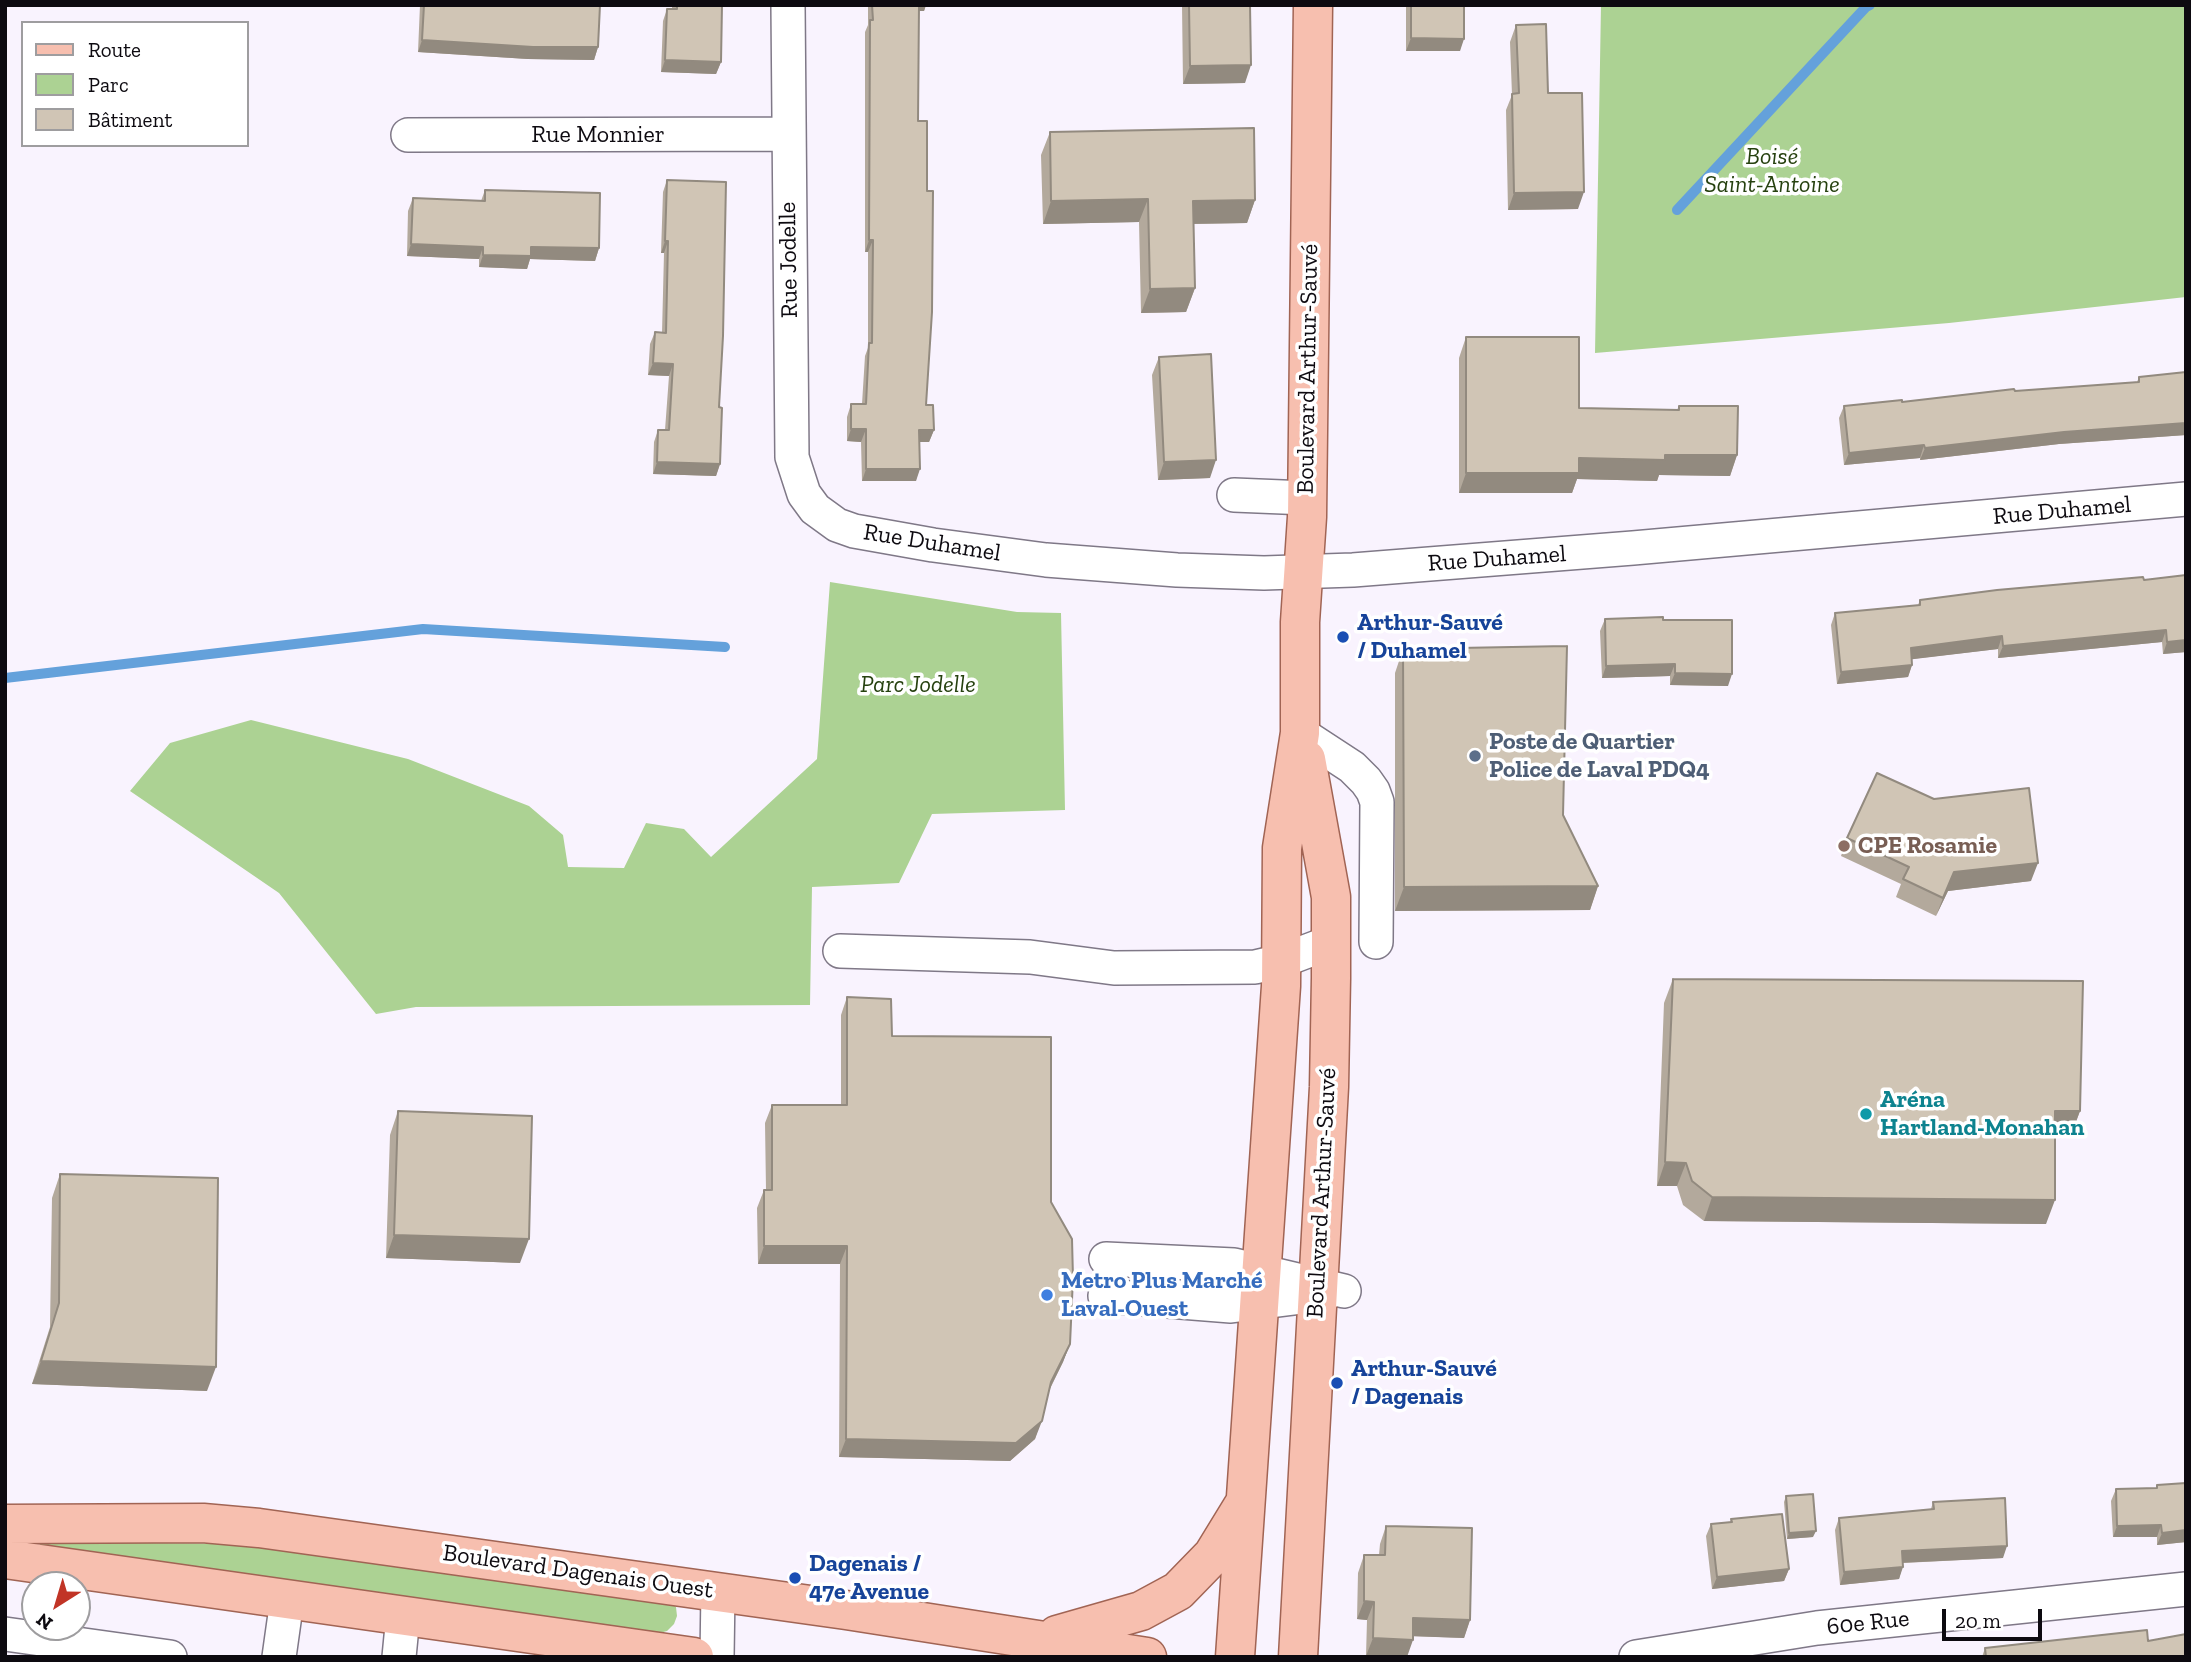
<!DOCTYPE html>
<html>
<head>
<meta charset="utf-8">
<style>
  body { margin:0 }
  #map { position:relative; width:2191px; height:1662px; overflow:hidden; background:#f9f3fe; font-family:"Zilla Slab",serif }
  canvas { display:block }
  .frame { position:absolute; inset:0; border:7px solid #0d0a10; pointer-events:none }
  .legend { position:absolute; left:21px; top:21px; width:228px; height:126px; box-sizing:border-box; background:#fff; border:2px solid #9e9d9f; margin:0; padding:9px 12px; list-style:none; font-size:21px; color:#0d0a10 }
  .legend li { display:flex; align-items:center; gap:14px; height:35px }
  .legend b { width:35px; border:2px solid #9e9d9f }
  .north { position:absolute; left:21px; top:1571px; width:70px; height:70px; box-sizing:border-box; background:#fff; border:2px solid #9e9d9f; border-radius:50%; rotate:217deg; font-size:19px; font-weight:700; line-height:28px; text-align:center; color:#0d0a10 }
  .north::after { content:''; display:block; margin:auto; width:24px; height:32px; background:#c13426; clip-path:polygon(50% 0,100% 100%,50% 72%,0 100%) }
  .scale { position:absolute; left:1942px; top:1609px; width:100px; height:32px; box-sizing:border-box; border:4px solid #0d0a10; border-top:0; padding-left:9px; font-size:21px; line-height:24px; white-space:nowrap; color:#0d0a10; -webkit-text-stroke:5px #fff; paint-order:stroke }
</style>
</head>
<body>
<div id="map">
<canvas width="2191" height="1662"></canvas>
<div class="frame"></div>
<ul class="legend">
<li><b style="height:9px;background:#f7bfaf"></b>Route</li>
<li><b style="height:19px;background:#acd293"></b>Parc</li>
<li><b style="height:19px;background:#d0c5b5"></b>Bâtiment</li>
</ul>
<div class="north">N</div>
<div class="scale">20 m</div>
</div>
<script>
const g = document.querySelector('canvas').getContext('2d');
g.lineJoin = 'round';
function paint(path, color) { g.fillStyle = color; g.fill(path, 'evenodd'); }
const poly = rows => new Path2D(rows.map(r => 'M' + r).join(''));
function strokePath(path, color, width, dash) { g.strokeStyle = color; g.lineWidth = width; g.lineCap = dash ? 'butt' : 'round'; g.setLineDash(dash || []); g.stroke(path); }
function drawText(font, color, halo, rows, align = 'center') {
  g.font = font + ' "Zilla Slab",serif'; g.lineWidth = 7; g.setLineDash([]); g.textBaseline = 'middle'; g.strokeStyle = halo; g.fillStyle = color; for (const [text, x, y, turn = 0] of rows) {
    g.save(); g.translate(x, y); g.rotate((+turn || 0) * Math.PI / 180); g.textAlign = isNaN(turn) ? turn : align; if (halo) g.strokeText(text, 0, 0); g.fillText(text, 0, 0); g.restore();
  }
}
const green = poly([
  [1601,5,2186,5,2186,297,1949,323,1595,353],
  [830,582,1017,612,1061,613,1065,810,932,814,899,883,812,887,810,1005,416,1007,376,1014,279,893,130,791,170,743,251,720,408,759,529,806,563,835,568,867,624,868,646,823,684,829,711,857,817,759],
  [40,1542,259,1544,671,1602,676,1607,677,1616,674,1624,667,1631,656,1634,40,1547]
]);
const stream = poly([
  [1677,210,1866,7,1870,5],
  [5,678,423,629,725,647]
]);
const minor = poly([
  [788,5,792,457,804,494,815,509,837,525,854,531,933,545,1046,560,1177,570,1264,573,1353,570,1633,548,2186,499],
  [408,135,788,134],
  [1234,495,1307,498],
  [1300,733,1352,767,1366,781,1373,791,1377,802,1376,942],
  [840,951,1030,957,1114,968,1255,967,1281,961,1331,942],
  [1106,1259,1234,1265,1344,1291],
  [1105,1296,1231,1306,1326,1294],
  [5,1634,170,1657],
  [279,1657,287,1600],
  [399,1657,403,1616],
  [717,1657,718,1591],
  [1636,1657,1817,1628,2186,1589]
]);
const major = poly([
  [5,1524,203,1523,259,1528,846,1610,1147,1657],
  [5,1559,694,1657],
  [1057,1635,1141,1611,1178,1591,1213,1555,1243,1506],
  [1235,1657,1281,986,1282,848,1300,733,1300,622,1307,517,1313,5],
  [1298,1657,1329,1087,1331,978,1331,897,1306,759]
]);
const wall = poly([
  [420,5,600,5,598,47,594,60,528,59,418,52],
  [672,5,722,5,721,62,716,74,661,72,663,21,667,9,672,9],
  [868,5,926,5,924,11,919,11,918,121,926,405,934,430,929,442,920,442,916,481,862,481,861,442,847,441,847,417,851,404,862,404,865,356,868,348,868,252,865,252,865,32,868,25],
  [1182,5,1250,5,1245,83,1183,84],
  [1406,5,1464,5,1460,51,1406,51],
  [1516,25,1548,93,1578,209,1508,210,1506,110,1512,95,1510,42],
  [1050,132,1255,200,1247,223,1193,224,1195,288,1186,312,1141,313,1139,222,1043,224,1041,155],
  [667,180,719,407,720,464,716,476,653,474,654,442,658,430,665,430,669,376,648,375,650,344,655,332,662,333,664,253,661,253,663,192],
  [485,190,599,248,595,261,530,259,527,269,479,267,479,259,407,256,408,211,413,198,481,201],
  [1466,337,1579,408,1677,410,1679,406,1737,455,1730,476,1659,475,1657,481,1577,479,1572,493,1459,493,1459,358],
  [1159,357,1210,478,1158,480,1152,375],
  [2186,372,2186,435,2059,444,1920,460,1920,458,1844,465,1839,418,1844,406,1902,402,2015,391,2137,382,2139,377],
  [2144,580,2186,652,2163,654,2162,642,1998,658,1998,649,1912,659,1912,665,1908,677,1837,684,1831,625,1835,613,1918,605,1920,600],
  [1605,619,1663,620,1728,686,1670,685,1670,676,1602,678,1600,631],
  [1403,649,1563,815,1598,886,1590,910,1395,911,1395,673],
  [1847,838,2031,881,1948,891,1936,916,1896,897,1901,884,1841,856],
  [1673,979,2080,1111,2071,1135,2055,1135,2046,1224,1704,1221,1683,1205,1677,1186,1657,1186,1664,1003],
  [847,997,892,1036,1051,1202,1070,1344,1063,1362,1049,1391,1035,1439,1010,1461,839,1457,840,1264,758,1264,757,1208,764,1190,766,1190,765,1123,772,1105,841,1105,841,1015],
  [398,1111,520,1263,386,1258,390,1135],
  [60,1174,207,1391,32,1384,50,1327,52,1198],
  [2186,1483,2186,1542,2157,1545,2157,1537,2113,1537,2111,1501,2116,1489,2156,1488,2157,1485],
  [1786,1496,1813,1537,1787,1539,1784,1502],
  [1933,1502,2003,1558,1903,1563,1899,1579,1840,1585,1835,1530,1839,1518,1931,1509],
  [1731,1519,1789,1569,1784,1581,1712,1589,1706,1536,1711,1524,1730,1522],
  [1386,1526,1470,1620,1464,1638,1413,1636,1366,1656,1367,1620,1357,1619,1358,1573,1364,1555,1379,1555,1380,1544],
  [1985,1648,1986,1657,1982,1657]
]);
const shadedWall = poly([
  [917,5,926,5,924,11,914,11],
  [1411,38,1464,39,1460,51,1406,51],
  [422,40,598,47,594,60,528,59,418,52],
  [665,60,721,62,716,74,661,72],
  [1251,65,1245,83,1183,84,1190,66],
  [1584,192,1578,209,1508,210,1514,193],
  [1148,199,1139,222,1043,224,1051,201],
  [1255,200,1247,223,1184,224,1193,201],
  [869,240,873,240,868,252,865,252],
  [665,241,668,241,664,253,661,253],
  [411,244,483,247,479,259,407,256],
  [531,247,599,248,595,261,530,259,527,269,479,267,483,255],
  [1195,288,1186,312,1141,313,1150,289],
  [653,363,673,364,669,376,648,375],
  [2186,423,2186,435,2059,444,1920,460,1925,448,2064,432],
  [851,429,866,429,861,442,847,441],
  [919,430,934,430,929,442,915,442],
  [1924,445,1920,458,1844,465,1849,453],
  [1665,455,1737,455,1730,476,1659,475,1657,481,1577,479,1572,493,1459,493,1466,473,1579,458],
  [1216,460,1210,478,1158,480,1164,462],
  [657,462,720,464,716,476,653,474],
  [866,469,920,469,916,481,862,481],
  [2166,630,2162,642,1998,658,2003,646],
  [2002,636,1998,649,1906,660,1911,648],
  [2186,640,2186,652,2163,654,2167,642],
  [1675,664,1670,676,1602,678,1606,666],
  [1912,665,1908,677,1837,684,1841,672],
  [1675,673,1732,674,1728,686,1670,685],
  [2038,863,2031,881,1948,891,1936,916,1943,898,1954,872],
  [1598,886,1590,910,1395,911,1404,887],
  [2055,1111,2080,1111,2071,1135,2047,1135],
  [1665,1162,1686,1163,1677,1186,1657,1186],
  [1712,1197,2055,1200,2046,1224,1704,1221],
  [394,1235,529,1239,520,1263,386,1258],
  [764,1246,847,1246,840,1264,758,1264],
  [1070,1344,1063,1362,1044,1400,1051,1382],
  [41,1361,216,1367,207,1391,32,1384],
  [1042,1421,1035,1439,1010,1461,839,1457,846,1439],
  [2161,1525,2157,1537,2113,1537,2117,1526],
  [2186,1530,2186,1542,2157,1545,2162,1533],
  [1816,1531,1813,1537,1787,1539,1789,1533],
  [2007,1546,2003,1558,1897,1563,1902,1551],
  [1903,1567,1899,1579,1840,1585,1844,1572],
  [1789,1569,1784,1581,1712,1589,1717,1577],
  [1364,1601,1374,1602,1367,1620,1357,1619],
  [1413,1618,1470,1620,1464,1638,1407,1636],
  [1373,1638,1413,1640,1407,1657,1366,1656]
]);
const building = poly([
  [424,5,600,5,598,47,533,47,422,40,424,5],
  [677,5,722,5,721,62,665,60,667,9,677,9,677,5],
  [872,5,919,5,918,121,927,121,927,191,933,191,932,312,926,405,933,405,934,430,919,430,920,469,866,469,866,429,851,429,851,404,866,404,869,343,872,343,873,240,869,240,870,20,873,20,872,5],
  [1189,5,1250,5,1251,65,1190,66,1189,5],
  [1411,5,1464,5,1464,39,1411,38,1411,5],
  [1546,24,1548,93,1582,93,1584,192,1514,193,1512,94,1519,93,1516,25,1546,24],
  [1254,128,1255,200,1193,201,1195,288,1150,289,1148,199,1051,201,1050,132,1254,128],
  [667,180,726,182,723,336,719,407,722,408,720,464,657,462,658,430,669,430,673,364,653,363,655,332,666,333,668,241,665,241,667,180],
  [485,190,600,193,599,248,531,247,531,256,483,255,483,247,411,244,413,198,485,201,485,190],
  [1466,337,1579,337,1579,408,1679,410,1679,406,1738,406,1737,455,1665,455,1665,460,1579,458,1579,473,1466,473,1466,337],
  [1211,354,1216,460,1164,462,1159,357,1211,354],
  [2186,372,2186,423,2064,432,1925,448,1924,445,1849,453,1844,406,1902,400,1902,402,2014,389,2015,391,2139,382,2139,377,2186,372],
  [2186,575,2186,640,2167,642,2166,630,2003,646,2002,636,1911,648,1912,665,1841,672,1835,613,1920,605,1920,600,1997,590,2143,577,2144,580,2186,575],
  [1663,617,1663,620,1732,620,1732,674,1675,673,1675,664,1606,666,1605,619,1663,617],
  [1567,646,1563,815,1598,886,1404,887,1403,649,1567,646],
  [1877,773,1934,799,2029,788,2038,863,1954,872,1943,898,1903,879,1909,867,1847,838,1877,773],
  [1673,979,2083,981,2080,1111,2055,1111,2055,1200,1712,1197,1692,1181,1686,1163,1665,1162,1673,979],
  [847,997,891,999,892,1036,1051,1037,1051,1202,1072,1239,1073,1278,1070,1344,1051,1382,1042,1421,1016,1443,846,1439,847,1246,764,1246,764,1190,772,1190,772,1105,847,1105,847,997],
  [398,1111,532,1116,529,1239,394,1235,398,1111],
  [60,1174,218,1178,216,1367,41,1361,59,1303,60,1174],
  [2186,1483,2186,1530,2162,1533,2161,1525,2117,1526,2116,1489,2157,1488,2157,1485,2186,1483],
  [1813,1494,1816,1531,1789,1533,1786,1496,1813,1494],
  [2005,1498,2007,1546,1902,1551,1903,1567,1844,1572,1839,1518,1934,1509,1933,1502,2005,1498],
  [1782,1514,1789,1569,1717,1577,1711,1524,1732,1522,1731,1519,1782,1514],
  [1386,1526,1472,1528,1470,1620,1413,1618,1413,1640,1373,1638,1374,1602,1364,1601,1364,1555,1385,1555,1386,1526],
  [2147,1630,2148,1641,2186,1634,2186,1657,1986,1657,1985,1648,2147,1630]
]);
const markers = [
  [1343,637,7,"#1a4fb4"],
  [1475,756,7,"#5c6f8a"],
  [1844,846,7,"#8d6e63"],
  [1866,1114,7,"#0f9aa8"],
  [1047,1295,7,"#3f7fe0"],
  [1337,1383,7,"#1a4fb4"],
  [795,1578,7,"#1a4fb4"]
];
const streetNames = [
  ["Rue Monnier",598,135],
  ["Rue Jodelle",789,260,-91],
  ["Boulevard Arthur-Sauvé",1308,369,-89],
  ["Rue Duhamel",2062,511,-5],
  ["Rue Duhamel",932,543,9],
  ["Rue Duhamel",1497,559,-4],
  ["Boulevard Arthur-Sauvé",1322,1193,-87],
  ["Boulevard Dagenais Ouest",578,1572,8],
  ["60e Rue",1868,1623,-6]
];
const parkNames = [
  ["Boisé",1772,157],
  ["Saint-Antoine",1772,185],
  ["Parc Jodelle",918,685]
];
const transitNames = [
  ["Arthur-Sauvé",1357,623],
  ["/ Duhamel",1357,651],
  ["Arthur-Sauvé",1351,1369],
  ["/ Dagenais",1351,1397],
  ["Dagenais /",809,1564],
  ["47e Avenue",809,1592]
];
const serviceNames = [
  ["Poste de Quartier",1489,742],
  ["Police de Laval PDQ4",1489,770]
];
const educationNames = [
  ["CPE Rosamie",1858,846]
];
const cultureNames = [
  ["Aréna",1880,1100],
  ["Hartland-Monahan",1880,1128]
];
const shopNames = [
  ["Metro Plus Marché",1061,1281],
  ["Laval-Ouest",1061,1309]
];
paint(green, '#acd293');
strokePath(stream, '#64a1db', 10);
strokePath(minor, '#7f7887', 36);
strokePath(major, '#a16454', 41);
strokePath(minor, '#fff', 33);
strokePath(major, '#f7bfaf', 38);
paint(wall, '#b3a99c');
paint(shadedWall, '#928a7f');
paint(building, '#d0c5b5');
strokePath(building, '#928a7f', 2);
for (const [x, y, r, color] of markers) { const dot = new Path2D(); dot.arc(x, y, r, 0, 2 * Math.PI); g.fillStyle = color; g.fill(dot); strokePath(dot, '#fff', 2.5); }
drawText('24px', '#0d0a10', '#fff', streetNames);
drawText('italic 24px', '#26410f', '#fff', parkNames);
drawText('bold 24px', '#164399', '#fff', transitNames, 'left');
drawText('bold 24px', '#4e5e75', '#fff', serviceNames, 'left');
drawText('bold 24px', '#785e54', '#fff', educationNames, 'left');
drawText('bold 24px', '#0d838f', '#fff', cultureNames, 'left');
drawText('bold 24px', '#366cbe', '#fff', shopNames, 'left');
</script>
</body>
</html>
